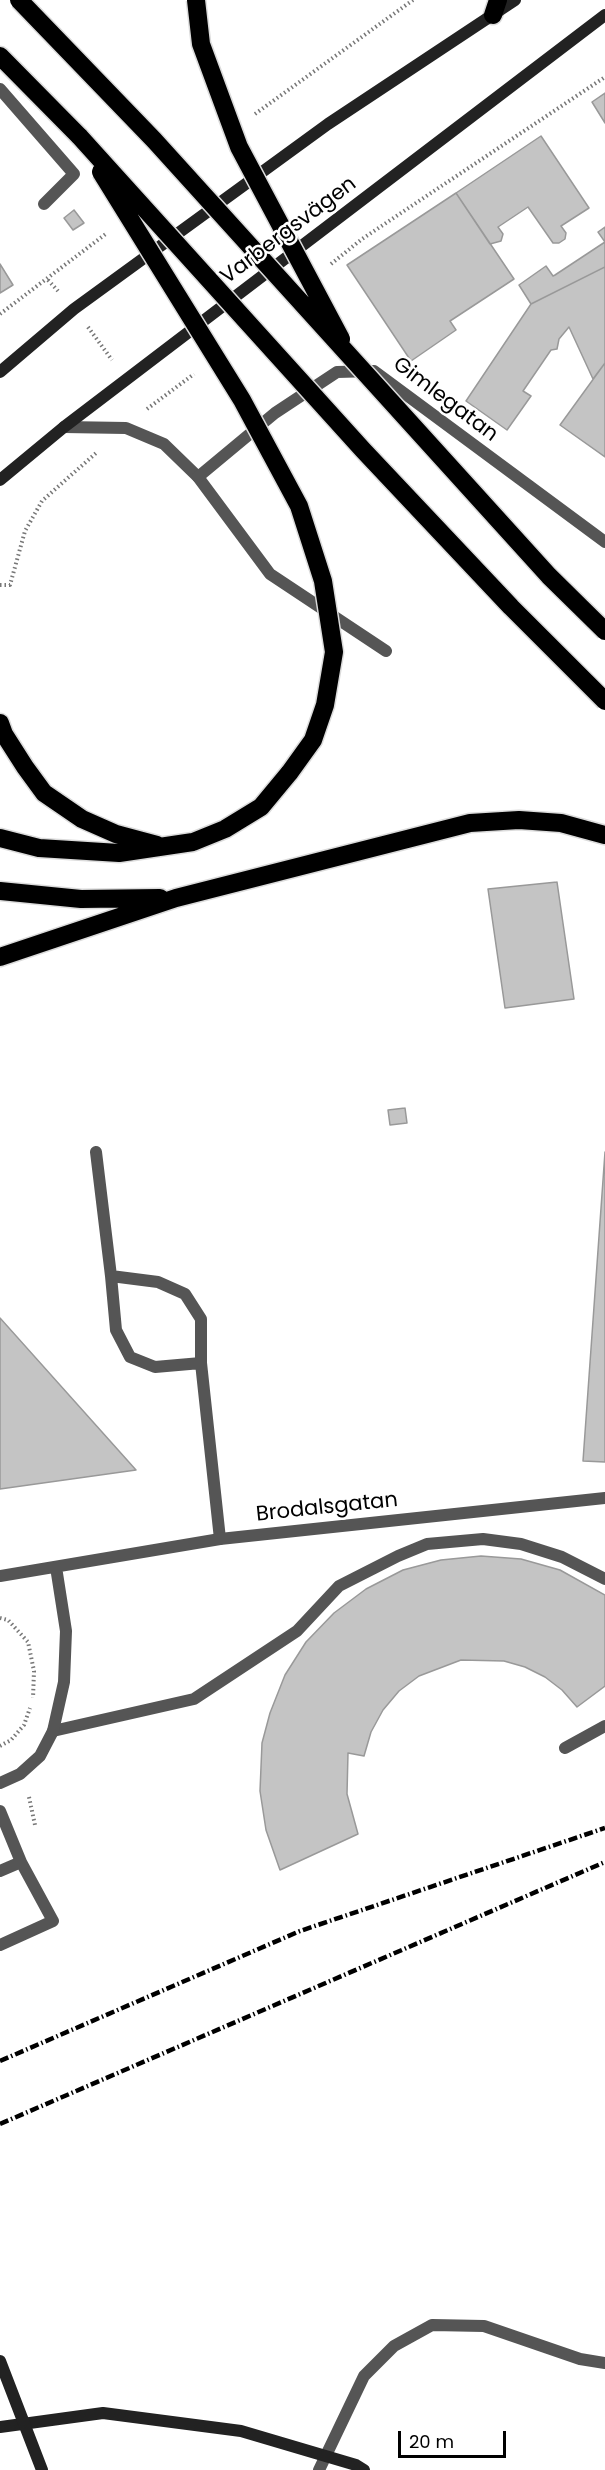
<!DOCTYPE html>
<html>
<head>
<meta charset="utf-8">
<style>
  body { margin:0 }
  #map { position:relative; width:605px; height:2470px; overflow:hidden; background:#fff; font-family:Poppins,sans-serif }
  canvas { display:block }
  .scale { position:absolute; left:398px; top:2431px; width:108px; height:27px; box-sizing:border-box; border:3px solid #000; border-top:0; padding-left:8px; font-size:18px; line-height:21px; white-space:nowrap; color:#000; -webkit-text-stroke:4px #fff; paint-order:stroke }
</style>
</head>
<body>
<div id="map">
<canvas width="605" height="2470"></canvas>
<div class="scale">20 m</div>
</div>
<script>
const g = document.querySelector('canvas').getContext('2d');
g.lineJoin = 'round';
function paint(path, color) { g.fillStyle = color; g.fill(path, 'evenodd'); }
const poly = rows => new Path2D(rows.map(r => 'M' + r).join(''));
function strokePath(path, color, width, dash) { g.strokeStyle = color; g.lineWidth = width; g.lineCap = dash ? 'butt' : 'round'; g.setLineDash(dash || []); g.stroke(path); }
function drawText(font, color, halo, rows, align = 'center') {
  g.font = font + ' Poppins,sans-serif'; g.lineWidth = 5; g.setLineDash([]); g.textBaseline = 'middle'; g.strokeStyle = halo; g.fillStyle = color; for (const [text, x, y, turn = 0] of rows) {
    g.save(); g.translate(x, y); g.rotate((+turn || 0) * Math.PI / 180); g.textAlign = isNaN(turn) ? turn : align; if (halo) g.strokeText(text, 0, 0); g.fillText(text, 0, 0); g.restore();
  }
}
const building = poly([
  [605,93,605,123,592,102,605,93],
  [541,136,589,208,561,226,566,233,565,239,559,243,553,243,528,207,498,227,503,234,501,241,490,244,456,193,541,136],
  [456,193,514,279,450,321,456,330,411,361,347,265,456,193],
  [74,210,84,223,73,230,64,218,74,210],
  [605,227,605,267,531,304,519,285,546,266,553,276,555,275,605,242,598,232,605,227],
  [0,264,13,285,0,293,0,264],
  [605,267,605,363,593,379,569,327,559,339,557,349,551,350,523,391,531,396,507,430,466,401,531,304,605,267],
  [605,363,605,457,560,425,605,363],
  [557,882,574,999,505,1008,488,889,557,882],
  [405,1108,407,1123,390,1125,388,1110,405,1108],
  [605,1152,605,1462,583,1461,605,1152],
  [0,1318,136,1470,0,1489,0,1318],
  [481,1556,521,1559,560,1570,605,1595,605,1686,577,1707,562,1690,545,1677,525,1667,504,1661,461,1660,419,1676,399,1691,383,1710,371,1732,364,1756,348,1753,347,1794,358,1834,280,1870,266,1830,260,1791,262,1743,270,1713,285,1675,306,1642,334,1613,366,1589,403,1570,441,1560,481,1556]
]);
const path = poly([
  [255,114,413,0],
  [331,264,362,239,605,77],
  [48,280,58,291],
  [0,314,107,233],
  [88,327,112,360],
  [147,409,194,374],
  [0,585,10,585,25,531,42,501,96,453],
  [0,1618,8,1620,28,1642,34,1671,33,1698],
  [0,1746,11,1740,24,1725,30,1708],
  [29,1797,35,1825]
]);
const lane = poly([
  [0,89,74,174,44,204],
  [64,427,126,428,164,444,198,477,270,574,386,651],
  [96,1152,111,1276,158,1282,185,1294,201,1319,201,1363,155,1367,130,1357,116,1330,111,1276],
  [201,1363,220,1539],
  [53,1731,194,1699,297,1631,339,1586,398,1556,427,1544,483,1539,521,1544,562,1557,605,1579],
  [565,1748,605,1726],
  [0,1811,21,1862,0,1871],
  [0,1945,53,1921,21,1862],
  [319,2470,364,2376,394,2346,432,2325,484,2326,580,2359,605,2363]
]);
const street = poly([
  [198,477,275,413,337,372,374,371,605,542],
  [0,1576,220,1539,605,1498],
  [0,1783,20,1774,40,1756,53,1731,64,1682,66,1631,56,1567]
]);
const secondary = poly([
  [0,372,74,309,328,124,515,0],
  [0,480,64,427,605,15],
  [0,2427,103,2413,241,2431,356,2465,364,2470]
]);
const highway = poly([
  [493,15,498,0],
  [0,56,80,137],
  [0,723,4,734,25,767,44,793,82,819,116,834,157,845],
  [0,838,39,848,119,853,193,842,225,829,261,807,290,772],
  [0,891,81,899,160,898],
  [0,957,176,898,470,823,519,820,561,823,605,835]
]);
const rail = poly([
  [0,2061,300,1931,605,1828],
  [0,2124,605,1862]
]);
const secondaryBridge = poly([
  [0,2361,42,2470]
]);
const highwayBridge = poly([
  [19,0,154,140,549,576,605,631],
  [196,0,201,44,239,147,341,339],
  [80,137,363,450,511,607,605,701],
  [101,172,242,400,299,506,323,581,334,652,325,705,313,740,290,772]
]);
const streetNames = [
  ["Varbergsvägen",289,231,-37],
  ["Gimlegatan",445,400,37],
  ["Brodalsgatan",327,1508,-6]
];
paint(building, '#c4c4c4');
strokePath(building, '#999', 1.5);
strokePath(highway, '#dbdbdb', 21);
strokePath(path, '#777', 4, [1.5, 3]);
strokePath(lane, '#555', 12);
strokePath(street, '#555', 12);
strokePath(secondary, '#222', 12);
strokePath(highway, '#000', 18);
strokePath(rail, '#000', 4.5, [9, 3, 1.5, 3]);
strokePath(highwayBridge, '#dbdbdb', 21, []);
strokePath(secondaryBridge, '#222', 12);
strokePath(highwayBridge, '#000', 18);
drawText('21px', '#000', '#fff', streetNames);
</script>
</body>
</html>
